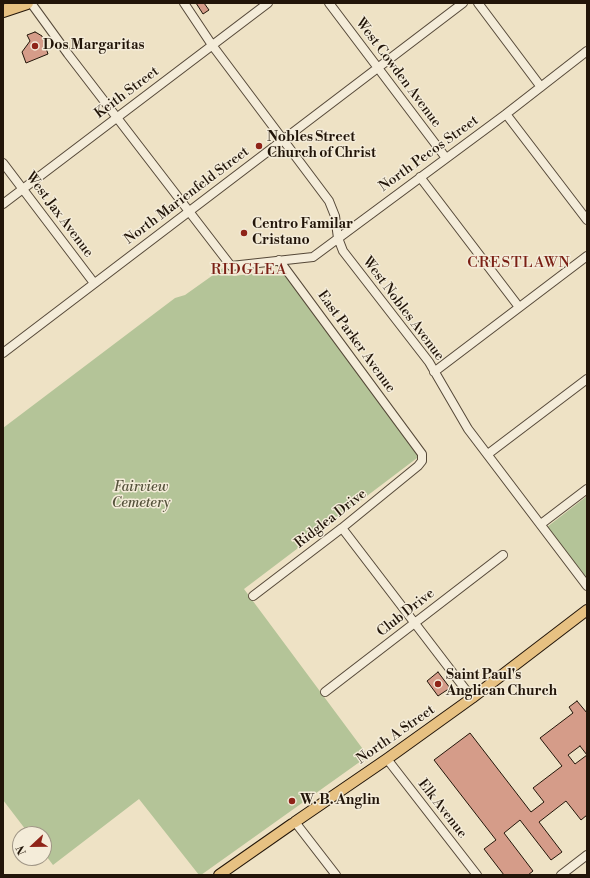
<!DOCTYPE html>
<html>
<head>
<meta charset="utf-8">
<style>
  body { margin:0 }
  #map { position:relative; width:590px; height:878px; overflow:hidden; background:#eee2c5; font-family:"Libre Bodoni",serif }
  canvas { display:block }
  .frame { position:absolute; inset:0; border:4px solid #221509; pointer-events:none }
  .north { position:absolute; left:12px; top:826px; width:40px; height:40px; box-sizing:border-box; background:#f4ecd9; border:1px solid #a09686; border-radius:50%; rotate:248deg; font-size:11px; font-weight:700; line-height:16px; text-align:center; color:#221509 }
  .north::after { content:''; display:block; margin:auto; width:14px; height:18px; background:#8f2418; clip-path:polygon(50% 0,100% 100%,50% 72%,0 100%) }
</style>
</head>
<body>
<div id="map">
<canvas width="590" height="878"></canvas>
<div class="frame"></div>
<div class="north">N</div>
</div>
<script>
const g = document.querySelector('canvas').getContext('2d');
g.lineJoin = 'round';
function paint(path, color) { g.fillStyle = color; g.fill(path, 'evenodd'); }
const poly = rows => new Path2D(rows.map(r => 'M' + r).join(''));
function strokePath(path, color, width, dash) { g.strokeStyle = color; g.lineWidth = width; g.lineCap = dash ? 'butt' : 'round'; g.setLineDash(dash || []); g.stroke(path); }
function drawText(font, color, halo, rows, align = 'center') {
  g.font = font + ' "Libre Bodoni",serif'; g.lineWidth = 3; g.setLineDash([]); g.textBaseline = 'middle'; g.strokeStyle = halo; g.fillStyle = color; for (const [text, x, y, turn = 0] of rows) {
    g.save(); g.translate(x, y); g.rotate((+turn || 0) * Math.PI / 180); g.textAlign = isNaN(turn) ? turn : align; if (halo) g.strokeText(text, 0, 0); g.fillText(text, 0, 0); g.restore();
  }
}
const green = poly([
  [223,268,227,273,234,276,281,270,421,455,244,589,368,756,201,875,199,875,139,799,53,865,44,853,44,834,29,834,3,800,3,428,175,298,185,295],
  [587,496,587,578,547,527]
]);
const building = poly([
  [196,3,204,3,209,10,203,14,196,3],
  [35,32,37,33,42,36,48,54,26,63,22,52,30,41,27,35,35,32],
  [438,672,450,688,438,696,427,681,438,672],
  [577,701,587,713,587,815,581,820,566,801,539,822,562,852,551,860,520,820,504,833,533,871,528,875,504,875,484,849,496,840,434,760,470,733,531,812,544,802,533,788,562,766,540,738,573,713,569,707,577,701],
  [580,746,587,755,575,764,568,755,580,746]
]);
const minor = poly([
  [31,3,68,54,231,266,313,257,506,114,587,51],
  [184,3,212,45,329,201,335,216,338,238,343,251,429,362,468,429,587,586],
  [329,3,446,158],
  [478,3,541,87],
  [506,114,587,220],
  [3,163,94,283],
  [420,177,519,307],
  [3,204,268,3],
  [3,353,463,3],
  [434,372,587,256],
  [488,454,587,379],
  [541,524,587,489],
  [342,528,472,698],
  [253,596,342,528,418,466,422,461,422,454,279,260],
  [325,692,503,555],
  [387,759,477,875],
  [292,824,295,822,336,875],
  [561,875,587,855]
]);
const major = poly([
  [295,822,387,759,472,698,587,610],
  [219,875,292,824]
]);
const highway = poly([
  [3,11,27,3]
]);
const markers = [
  [35,46,4,"#8f2418"],
  [259,146,4,"#8f2418"],
  [244,233,4,"#8f2418"],
  [438,684,4,"#8f2418"],
  [292,801,4,"#8f2418"]
];
const poiNames = [
  ["Dos Margaritas",43,46],
  ["Nobles Street",267,138],
  ["Church of Christ",267,154],
  ["Centro Familar",252,225],
  ["Cristano",252,241],
  ["Saint Paul's",446,676],
  ["Anglican Church",446,692],
  ["W. B. Anglin",300,801]
];
const streetNames = [
  ["West Cowden Avenue",398,73,53],
  ["Keith Street",127,93,-37],
  ["North Pecos Street",429,154,-36],
  ["North Marienfeld Street",187,196,-37],
  ["West Jax Avenue",59,215,53],
  ["West Nobles Avenue",403,309,53],
  ["East Parker Avenue",356,342,54],
  ["Ridglea Drive",331,519,-38],
  ["Club Drive",406,613,-38],
  ["North A Street",396,735,-35],
  ["Elk Avenue",442,809,52]
];
const parkNames = [
  ["Fairview",141,488],
  ["Cemetery",141,504]
];
const neighbourhoodNames = [
  ["CRESTLAWN",519,263],
  ["RIDGLEA",249,270]
];
paint(green, '#b4c498');
paint(building, '#d59c89');
strokePath(building, '#221509', 1);
strokePath(minor, '#554838', 10);
strokePath(major, '#221509', 12);
strokePath(highway, '#221509', 14);
strokePath(minor, '#f4ecd9', 8);
strokePath(major, '#e7c182', 10);
strokePath(highway, '#e7c182', 12);
for (const [x, y, r, color] of markers) { const dot = new Path2D(); dot.arc(x, y, r, 0, 2 * Math.PI); g.fillStyle = color; g.fill(dot); strokePath(dot, '#f4ecd9', 1.5); }
drawText('bold 14px', '#221509', '#f4ecd9', poiNames, 'left');
drawText('14px', '#221509', '#f4ecd9', streetNames);
drawText('italic 14px', '#55523b', '#f4ecd9', parkNames);
g.letterSpacing = '1px';
drawText('15px', '#7a1f14', '#f4ecd9', neighbourhoodNames);
g.letterSpacing = '0px';
</script>
</body>
</html>
